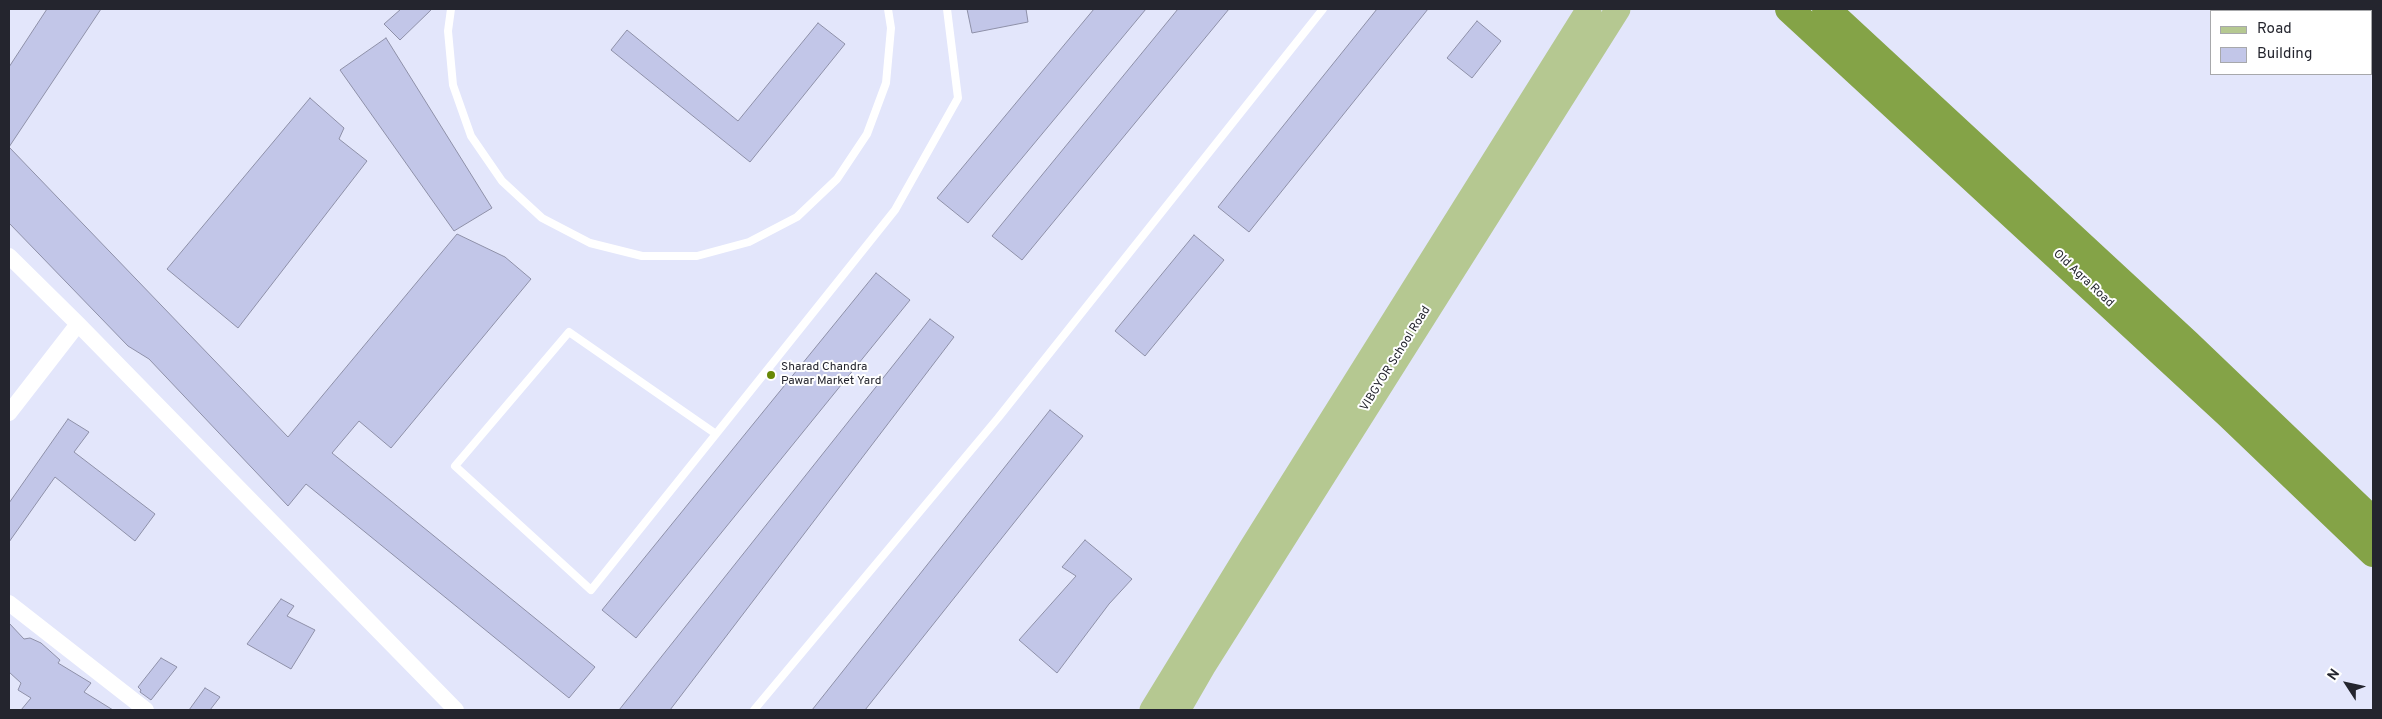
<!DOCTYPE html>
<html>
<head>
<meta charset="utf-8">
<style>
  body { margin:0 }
  #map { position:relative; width:2382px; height:719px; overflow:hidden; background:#e3e6fb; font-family:Overpass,sans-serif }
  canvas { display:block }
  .frame { position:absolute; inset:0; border:10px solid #24252e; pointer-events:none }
  .legend { position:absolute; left:2210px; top:10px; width:162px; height:65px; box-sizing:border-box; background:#fff; border:1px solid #a7a8ab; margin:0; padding:6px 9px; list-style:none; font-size:15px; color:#24252e }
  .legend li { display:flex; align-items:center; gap:10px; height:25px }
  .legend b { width:25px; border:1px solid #a7a8ab }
  .north { position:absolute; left:2322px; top:659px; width:50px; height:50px; -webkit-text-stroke:4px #fff; paint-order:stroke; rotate:305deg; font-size:14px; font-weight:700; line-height:20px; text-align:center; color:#24252e }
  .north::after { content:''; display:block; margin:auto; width:18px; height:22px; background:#24252e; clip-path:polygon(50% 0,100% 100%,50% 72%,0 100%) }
</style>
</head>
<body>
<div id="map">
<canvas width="2382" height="719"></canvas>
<div class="frame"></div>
<ul class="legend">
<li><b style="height:6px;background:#b5c891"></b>Road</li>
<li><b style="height:14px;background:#c2c6e8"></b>Building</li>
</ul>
<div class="north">N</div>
</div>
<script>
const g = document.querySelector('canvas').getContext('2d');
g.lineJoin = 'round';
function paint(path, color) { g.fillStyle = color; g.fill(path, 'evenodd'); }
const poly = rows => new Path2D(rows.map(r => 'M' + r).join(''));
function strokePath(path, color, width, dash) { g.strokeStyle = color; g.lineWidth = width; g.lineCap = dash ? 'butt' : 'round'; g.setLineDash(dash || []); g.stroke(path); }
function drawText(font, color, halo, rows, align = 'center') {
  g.font = font + ' Overpass,sans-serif'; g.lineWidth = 4; g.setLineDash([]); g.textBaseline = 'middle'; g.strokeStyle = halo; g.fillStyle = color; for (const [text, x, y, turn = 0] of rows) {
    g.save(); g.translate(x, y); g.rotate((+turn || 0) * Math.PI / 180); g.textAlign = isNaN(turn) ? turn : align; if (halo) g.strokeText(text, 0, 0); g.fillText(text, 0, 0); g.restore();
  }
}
const building = poly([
  [47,9,101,9,9,147,288,437,457,234,505,257,531,279,391,448,359,421,332,453,595,667,569,698,306,484,288,506,149,359,128,346,9,223,9,67,47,9],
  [401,9,432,9,400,40,384,24,401,9],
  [967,9,1026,9,1028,22,972,33,967,9],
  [1094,9,1146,9,968,223,937,198,1094,9],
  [1178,9,1229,9,1022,260,992,236,1178,9],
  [1377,9,1428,9,1249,232,1218,207,1377,9],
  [1477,21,1501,41,1472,78,1447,58,1477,21],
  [818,23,845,44,750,162,611,50,627,30,738,121,818,23],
  [386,38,492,208,454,231,340,70,386,38],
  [310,98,344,128,339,139,367,161,238,328,167,269,310,98],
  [1194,235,1224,260,1145,356,1115,331,1194,235],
  [876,273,910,300,636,638,602,610,876,273],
  [930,319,954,337,670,710,619,710,930,319],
  [1050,410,1083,436,865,710,812,710,1050,410],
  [68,419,89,432,74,452,155,514,135,541,55,477,9,542,9,503,68,419],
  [1085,540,1132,579,1109,604,1057,673,1019,640,1076,576,1062,567,1085,540],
  [281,599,294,606,287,616,315,630,291,669,247,644,281,599],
  [9,623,24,639,30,638,41,643,60,660,58,663,91,683,84,692,113,710,21,710,31,698,18,690,21,683,9,672,9,623],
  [161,658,177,667,151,700,140,692,141,690,138,687,161,658],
  [205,688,220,697,210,710,189,710,205,688]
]);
const lane = poly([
  [451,9,448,31,453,85,471,136,502,181,542,218,590,243,642,256,697,256,749,242,797,217,837,179,867,134,886,83,891,28,888,9],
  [716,434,569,332,455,466,591,590,716,434,895,210,958,98,947,9],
  [754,710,998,418,1323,9]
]);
const street = poly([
  [9,256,78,324,456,710],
  [9,413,78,324],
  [9,603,146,710]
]);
const primary = poly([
  [1152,710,1250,550,1589,9],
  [1178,710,1204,665,1618,9]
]);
const highway = poly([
  [1789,9,2229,415,2373,553],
  [1826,9,2187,343,2373,521]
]);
const markers = [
  [771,375,5,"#678806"]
];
const streetNames = [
  ["Old Agra Road",2083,279,43],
  ["VIBGYOR School Road",1396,359,-58]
];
const poiNames = [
  ["Sharad Chandra",781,368],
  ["Pawar Market Yard",781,382]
];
paint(building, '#c2c6e8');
strokePath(building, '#8e90a8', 1);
strokePath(lane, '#fff', 8);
strokePath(street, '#fff', 16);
strokePath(primary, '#b5c891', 25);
strokePath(highway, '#84a347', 28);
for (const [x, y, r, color] of markers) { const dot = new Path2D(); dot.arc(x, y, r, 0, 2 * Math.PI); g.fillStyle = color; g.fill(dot); strokePath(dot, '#fff', 2); }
drawText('12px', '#24252e', '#fff', streetNames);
drawText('12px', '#24252e', '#fff', poiNames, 'left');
</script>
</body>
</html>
